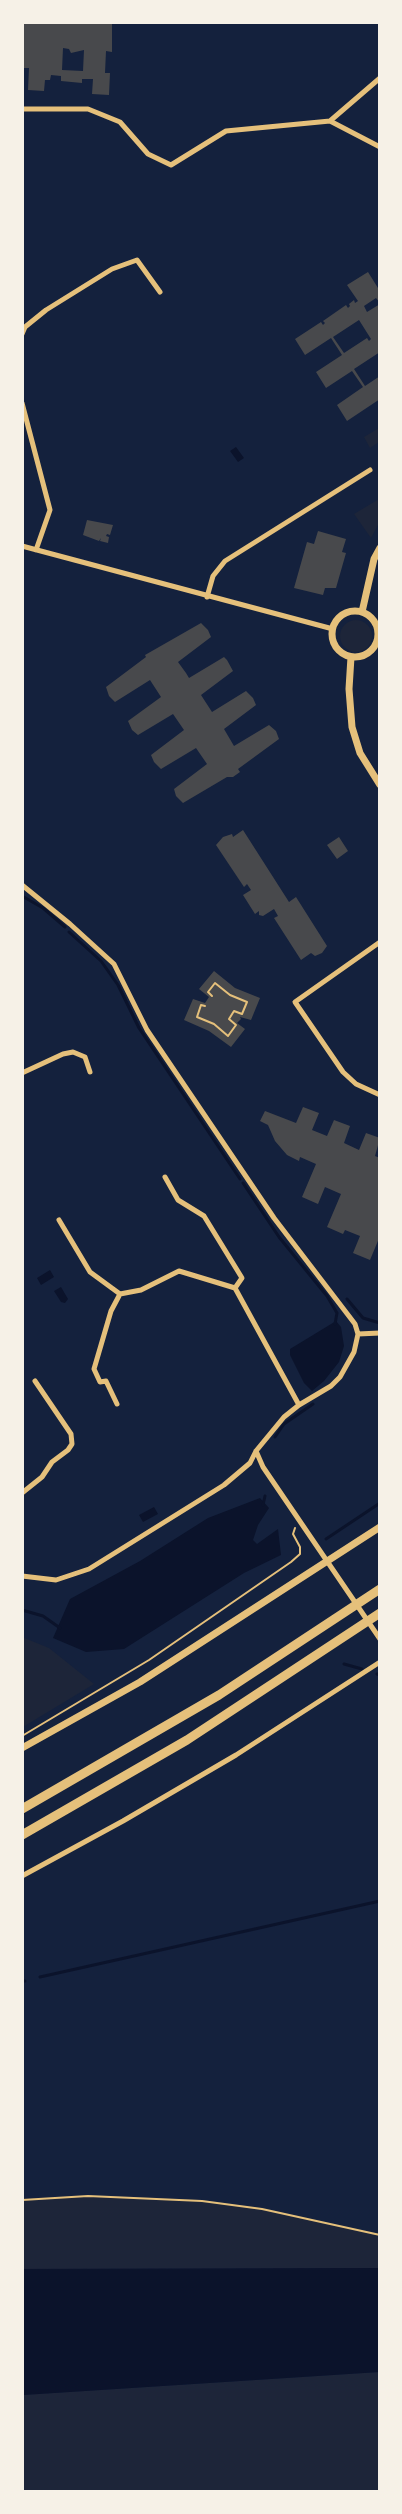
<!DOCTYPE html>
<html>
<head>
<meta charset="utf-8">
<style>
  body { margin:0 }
  #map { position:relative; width:402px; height:2514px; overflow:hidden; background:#14213d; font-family:"Nunito Sans",sans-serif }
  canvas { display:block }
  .frame { position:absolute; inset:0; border:24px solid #f6f1e7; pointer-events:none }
</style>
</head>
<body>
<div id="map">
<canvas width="402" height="2514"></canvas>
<div class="frame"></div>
</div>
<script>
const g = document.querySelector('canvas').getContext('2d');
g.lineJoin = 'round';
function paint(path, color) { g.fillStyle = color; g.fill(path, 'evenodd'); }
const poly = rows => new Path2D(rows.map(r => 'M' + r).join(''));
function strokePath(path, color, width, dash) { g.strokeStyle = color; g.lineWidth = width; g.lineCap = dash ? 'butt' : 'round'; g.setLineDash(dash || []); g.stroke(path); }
const green = poly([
  [379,428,379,442,370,448,364,437],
  [379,499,379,523,371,538,354,514],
  '340 636a16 16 0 1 1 32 0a16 16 0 1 1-32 0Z',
  [22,1637,49,1648,94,1684,23,1727],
  [88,2196,202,2201,262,2209,379,2235,379,2268,23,2269,22,2200],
  [379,2372,379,2491,23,2491,22,2395]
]);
const water = poly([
  [236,447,244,458,238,462,230,451],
  [50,1270,54,1277,41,1285,37,1278],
  [61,1287,68,1299,65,1303,61,1302,54,1291],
  [336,1321,341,1327,344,1346,339,1362,324,1381,312,1391,304,1383,290,1355,290,1349],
  [260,1498,269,1508,258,1525,253,1540,257,1544,278,1529,281,1555,244,1573,124,1649,86,1652,53,1638,70,1599,140,1561,208,1518],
  [154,1507,158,1514,143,1522,139,1515],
  [379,2268,379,2372,23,2395,23,2269]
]);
const stream = poly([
  [22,896,43,908,65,927],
  [69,932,101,961,118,985,139,1028,240,1179],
  [243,1183,279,1237,327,1296,337,1313,335,1324],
  [347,1299,363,1318,380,1323],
  [275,1437,284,1424,313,1404],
  [263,1505,265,1496],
  [326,1539,380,1503],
  [22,1610,43,1616,60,1628],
  [344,1664,362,1669],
  [377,1674,380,1675],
  [40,1977,380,1901],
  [22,1981,25,1981]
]);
const building = poly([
  [22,22,112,22,112,52,106,51,105,73,110,73,109,95,92,94,93,79,82,79,82,83,61,81,61,76,51,75,50,80,45,80,44,91,28,90,29,68,23,68],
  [63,48,69,49,71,53,84,50,83,71,62,70],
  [368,272,378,288,380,287,380,303,376,298,364,306,367,312,380,304,380,352,354,369,365,386,380,376,380,399,347,421,337,405,363,387,352,371,326,388,316,372,342,355,331,338,305,355,295,339,321,322,323,325,325,323,323,321,346,305,348,308,350,306,349,304,354,300,355,303,358,301,347,285],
  [359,320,371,339,369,341,367,338,344,353,333,337],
  [87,520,113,525,110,535,107,534,106,536,109,537,108,543,100,541,101,538,99,541,83,535],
  [318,531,346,539,342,552,346,553,336,588,325,588,323,595,294,588,307,542,314,544],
  [201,623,208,630,211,637,178,662,186,673,189,678,224,657,227,660,233,671,201,695,212,712,246,691,253,698,256,705,224,729,234,746,269,725,276,731,279,739,238,769,240,772,233,777,227,777,183,803,176,796,174,789,207,764,196,748,161,769,154,762,151,755,184,730,173,714,138,735,132,730,128,721,161,697,150,680,115,702,109,696,106,687,146,657,145,655],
  [243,830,289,902,296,897,327,946,322,953,315,956,311,953,301,960,274,918,278,916,274,909,263,916,259,915,259,911,255,914,243,895,251,890,247,884,244,887,216,845,223,837,232,834,233,837],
  [339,837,348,851,337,859,327,845],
  [214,971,235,988,260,998,251,1020,240,1017,241,1019,237,1023,245,1029,231,1047,209,1031,184,1020,193,999,205,1003,209,997,199,989],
  [303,1107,319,1113,312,1130,327,1136,334,1120,350,1126,344,1143,359,1150,366,1133,380,1138,375,1156,380,1158,380,1236,370,1260,353,1253,360,1236,345,1230,343,1234,327,1227,341,1194,325,1187,318,1204,302,1197,316,1164,300,1157,299,1161,287,1155,275,1141,268,1125,260,1121,265,1111,296,1123]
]);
const path = poly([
  [205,1006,201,1005,197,1017,214,1024,228,1036,236,1025,229,1019,234,1011,242,1014,247,1002,230,995,215,983,208,992,212,996],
  [22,1736,149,1660,291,1562,300,1554,300,1547,293,1534,295,1528],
  [22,2200,88,2196,202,2201,262,2209,380,2235]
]);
const minor = poly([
  [22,109,88,109,120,122,148,154,171,165,226,131,330,121,380,78],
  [330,121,380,147],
  [22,334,25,327,46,310,112,269,137,260,160,292],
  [22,403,50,510,36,550],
  [22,546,333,629],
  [207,597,213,576,225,561,370,470],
  [377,642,380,643],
  [22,885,70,924,114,964,147,1030,274,1218,355,1324,358,1334,354,1352,340,1377,331,1386,299,1405,284,1417,256,1451,250,1463,224,1485,89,1569,56,1580,22,1576],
  [380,942,295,1002,343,1072,356,1084,380,1095],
  [22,1073,63,1054,73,1052,85,1057,90,1072],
  [165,1177,178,1200,204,1216,242,1278,235,1288],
  [59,1220,90,1272,120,1294],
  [358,1334,380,1333],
  [117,1404,106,1381,100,1382,94,1369,111,1311,120,1294,141,1290,179,1271,235,1288,299,1405],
  [256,1451,263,1467,380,1639],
  [22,1493,42,1477,52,1462,68,1450,72,1444,71,1434,35,1381],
  [22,1876,123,1821,236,1755,380,1662]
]);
const secondary = poly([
  '332 634a23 23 0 1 1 46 0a23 23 0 1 1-46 0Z',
  [362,612,374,559,380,548],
  [351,657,349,689,352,727,360,753,380,785],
  [22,1748,140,1682,380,1527]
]);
const motorway = poly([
  [22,1809,219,1695,380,1589],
  [22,1835,187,1740,380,1613]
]);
paint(green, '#1d2539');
paint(water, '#0b132b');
strokePath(stream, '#0b132b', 3);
paint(building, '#48494c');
strokePath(path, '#e5c07b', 2);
strokePath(minor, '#e5c07b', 5);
strokePath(secondary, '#e5c07b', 7);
strokePath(motorway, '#e5c07b', 9);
</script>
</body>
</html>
